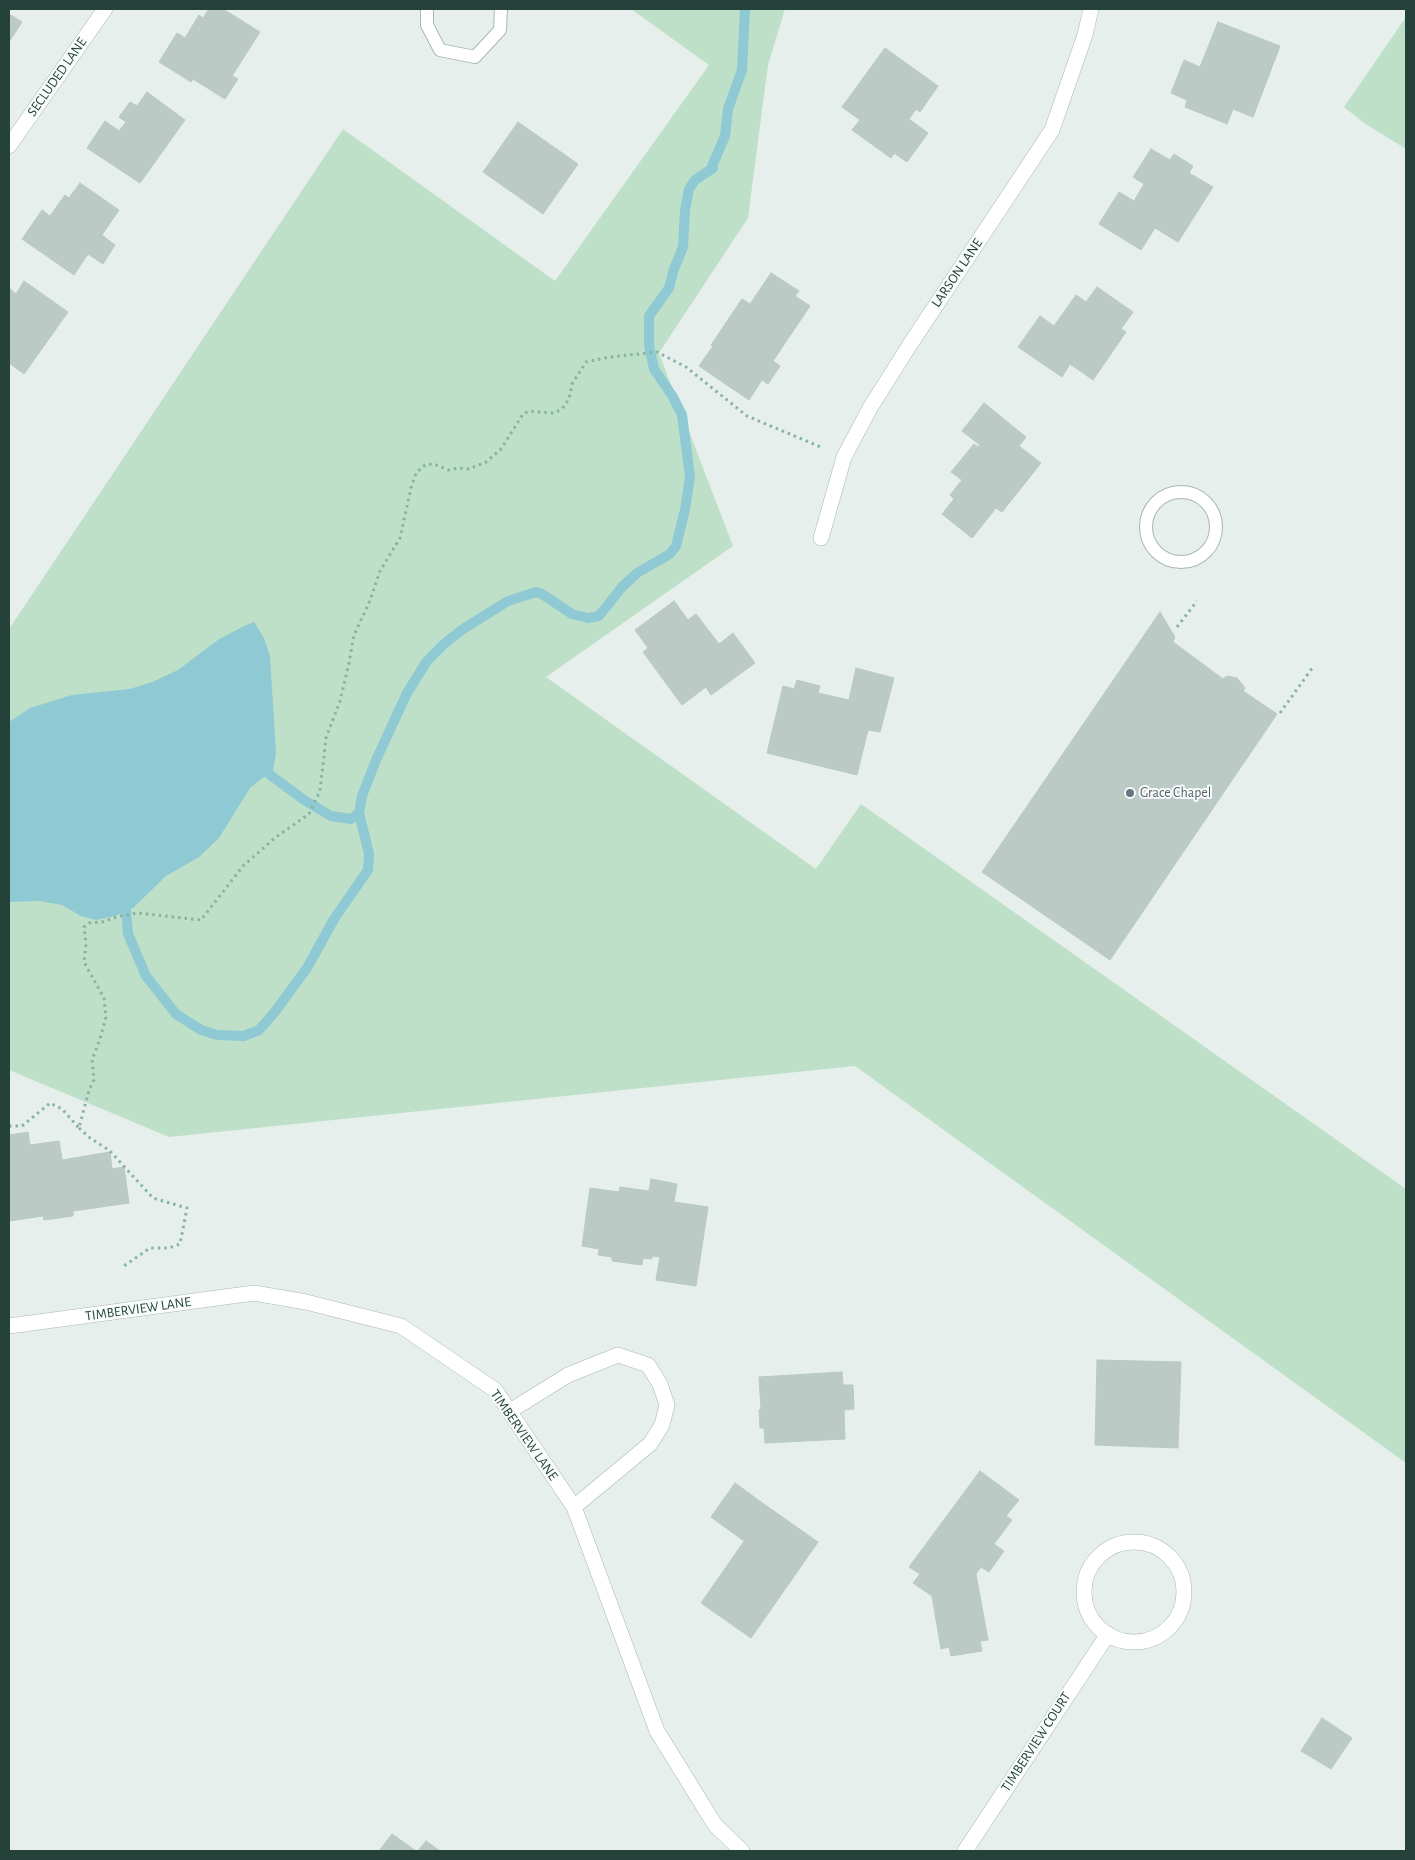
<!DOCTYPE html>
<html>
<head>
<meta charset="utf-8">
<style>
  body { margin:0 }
  #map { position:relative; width:1415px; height:1860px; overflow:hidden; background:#e6efeb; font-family:"Alegreya Sans",sans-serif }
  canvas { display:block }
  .frame { position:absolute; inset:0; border:10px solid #24423a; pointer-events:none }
</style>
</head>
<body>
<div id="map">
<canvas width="1415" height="1860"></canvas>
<div class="frame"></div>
</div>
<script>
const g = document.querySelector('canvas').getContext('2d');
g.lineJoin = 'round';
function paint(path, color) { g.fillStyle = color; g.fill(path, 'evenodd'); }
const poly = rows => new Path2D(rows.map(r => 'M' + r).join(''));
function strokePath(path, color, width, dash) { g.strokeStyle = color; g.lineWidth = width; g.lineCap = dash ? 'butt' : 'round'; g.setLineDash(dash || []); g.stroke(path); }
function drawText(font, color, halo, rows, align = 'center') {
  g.font = font + ' "Alegreya Sans",sans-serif'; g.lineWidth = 4; g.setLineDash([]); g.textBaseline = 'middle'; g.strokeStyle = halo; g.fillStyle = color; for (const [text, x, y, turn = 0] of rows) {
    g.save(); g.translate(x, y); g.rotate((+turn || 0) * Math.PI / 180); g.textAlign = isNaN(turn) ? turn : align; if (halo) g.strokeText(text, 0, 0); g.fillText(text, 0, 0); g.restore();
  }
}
const green = poly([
  [631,9,785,9,768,65,748,218,659,353,733,546,546,677,816,869,861,804,1406,1189,1406,1463,855,1066,169,1137,9,1070,9,629,343,129,555,281,709,65],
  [1406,17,1406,149,1364,123,1344,107]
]);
const water = poly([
  [254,622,264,638,270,656,276,754,273,770,250,788,219,838,199,857,166,876,133,908,115,916,96,920,81,916,62,905,39,901,9,902,9,722,30,708,72,695,130,689,152,682,178,670,218,640,244,626]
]);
const stream = poly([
  [269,774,304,800,331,816,351,819,359,813],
  [126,911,128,934,146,976,176,1014,201,1030,217,1035,244,1036,259,1030,274,1013,307,968,334,919,368,870,369,854,359,813,362,796,376,760,407,693,427,661,444,644,463,629,508,601,536,592,542,594,572,614,588,618,599,616,622,587,637,573,670,554,676,546,685,510,690,477,682,415,673,397,654,369,649,345,649,316,669,288,674,269,683,247,685,210,689,189,695,180,713,168,712,166,725,136,728,109,742,70,745,9]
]);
const building = poly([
  [209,9,223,9,260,32,232,76,238,79,225,99,193,79,191,82,159,62,177,33,185,38,199,15,203,18,209,9],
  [9,14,22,22,9,42,9,14],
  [1218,22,1280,46,1253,117,1233,109,1227,124,1185,107,1187,100,1171,93,1184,60,1200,67,1218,22],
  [885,48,938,86,920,112,916,109,909,119,928,133,907,162,894,153,891,158,852,130,860,120,842,107,885,48],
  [147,92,185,120,140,183,87,148,105,121,119,131,126,122,119,117,130,102,137,106,147,92],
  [518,122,578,164,543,214,483,172,518,122],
  [1151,149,1170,160,1174,154,1193,166,1189,173,1213,187,1178,242,1155,228,1141,250,1099,224,1119,192,1134,201,1144,184,1133,177,1151,149],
  [80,183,119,210,102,235,115,245,103,264,88,254,74,275,22,239,42,210,50,216,65,195,69,198,80,183],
  [771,273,799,291,795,296,810,306,773,361,780,366,768,384,762,380,749,400,699,366,713,346,711,345,742,299,750,304,771,273],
  [24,281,68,312,24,374,9,363,9,288,16,294,24,281],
  [1097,287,1133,312,1121,329,1126,332,1093,380,1070,364,1062,377,1018,347,1040,316,1054,326,1076,295,1086,302,1097,287],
  [984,403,1026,437,1019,446,1041,463,1002,512,996,508,972,538,942,514,954,499,950,495,962,480,951,472,974,444,978,447,980,445,962,431,984,403],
  [674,601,688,620,696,614,719,644,733,633,755,663,711,695,706,687,682,705,643,652,648,648,635,630,674,601],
  [1160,612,1175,637,1173,642,1223,679,1227,676,1237,678,1245,688,1243,691,1277,714,1110,960,982,872,1160,612],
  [856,668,894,678,880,732,868,730,857,775,767,753,783,686,794,689,797,680,820,686,818,693,849,700,856,668],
  [28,1132,30,1145,59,1141,62,1160,110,1152,112,1169,124,1167,129,1203,73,1211,73,1216,44,1220,43,1216,9,1221,9,1135,28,1132],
  [651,1179,677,1184,674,1202,708,1207,696,1286,656,1280,660,1257,652,1256,652,1259,643,1258,642,1265,612,1261,612,1257,598,1255,599,1249,582,1246,590,1188,619,1192,620,1187,649,1191,651,1179],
  [1097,1360,1181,1362,1178,1448,1095,1445,1097,1360],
  [842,1372,843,1385,853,1385,854,1409,844,1410,845,1439,765,1443,764,1428,760,1428,759,1410,761,1409,759,1377,842,1372],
  [980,1471,1019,1500,1006,1516,1012,1520,994,1544,1004,1551,989,1572,981,1567,976,1574,988,1640,980,1641,982,1651,951,1656,949,1647,941,1649,932,1596,913,1583,920,1574,909,1567,980,1471],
  [735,1483,768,1507,744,1541,711,1517,735,1483],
  [768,1507,818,1542,751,1638,701,1603,768,1507],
  [1322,1718,1352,1738,1331,1769,1301,1751,1322,1718],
  [392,1834,416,1851,379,1851,392,1834],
  [426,1841,440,1851,418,1851,426,1841]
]);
const path = poly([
  [1177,627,1197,601],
  [1280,713,1313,667],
  [9,1126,22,1126,50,1103,62,1109,79,1128,89,1090,94,1080,92,1060,100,1039,106,1017,104,998,84,962,86,944,84,927,89,923,102,922,120,916,138,913,201,920,243,866,276,837,309,814,320,791,326,738,340,701,349,663,354,635,369,603,380,571,400,538,411,488,416,473,425,465,434,464,448,470,457,468,469,469,486,462,501,449,523,414,529,411,553,413,562,409,569,399,572,384,586,362,610,357,657,352,686,367,747,416,823,448],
  [79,1128,90,1138,109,1150,153,1198,187,1208,180,1244,169,1248,150,1248,124,1266]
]);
const service = poly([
  [427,9,427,25,440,50,475,57,500,30,501,9],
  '1146 527a35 35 0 1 1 70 0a35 35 0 1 1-70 0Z'
]);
const minor = poly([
  [9,146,105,9],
  [821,538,844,457,870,408,909,346,1052,130,1085,35,1091,9],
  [9,1326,254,1293,306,1302,401,1326,495,1390,574,1507,657,1731,715,1825,742,1851],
  [510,1411,568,1375,618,1355,648,1365,660,1384,667,1405,662,1425,650,1444,574,1507],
  '1084 1592a50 50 0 1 1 100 0a50 50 0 1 1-100 0Z',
  [965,1851,1108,1634]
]);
const markers = [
  [1130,793,5,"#6b7280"]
];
const streetNames = [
  ["SECLUDED LANE",57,77,-55],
  ["LARSON LANE",957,273,-56],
  ["TIMBERVIEW LANE",138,1309,-8],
  ["TIMBERVIEW LANE",524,1435,55],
  ["TIMBERVIEW COURT",1036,1742,-57]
];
const worshipNames = [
  ["Grace Chapel",1140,793]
];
paint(green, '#bfe0c8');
paint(water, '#8ec9d4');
strokePath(stream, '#8ec9d4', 10);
paint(building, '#bbcac4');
strokePath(building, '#b8c9c2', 1);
strokePath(service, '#a8b8b2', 14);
strokePath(minor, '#a8b8b2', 16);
strokePath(path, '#86b3a5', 3, [2.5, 4]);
strokePath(service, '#fff', 12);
strokePath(minor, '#fff', 15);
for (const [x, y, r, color] of markers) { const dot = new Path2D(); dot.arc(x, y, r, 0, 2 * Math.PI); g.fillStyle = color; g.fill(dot); strokePath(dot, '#f7fbf9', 2); }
drawText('14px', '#24423a', '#f7fbf9', streetNames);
drawText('14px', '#5b616d', '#f7fbf9', worshipNames, 'left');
</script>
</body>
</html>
